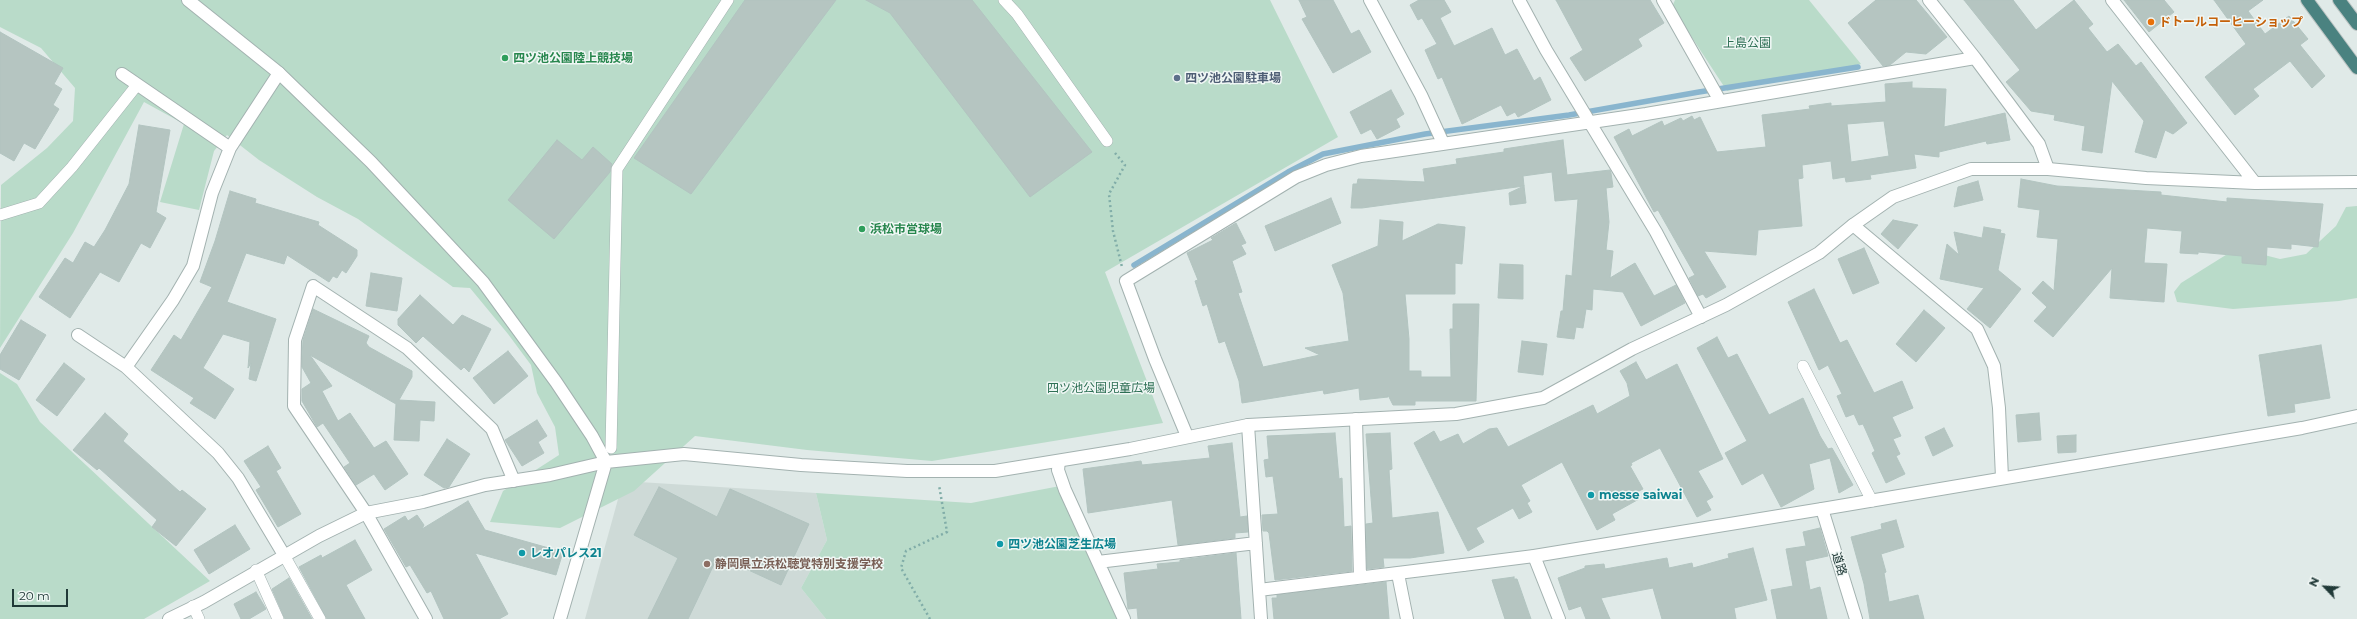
<!DOCTYPE html>
<html>
<head>
<meta charset="utf-8">
<style>
  body { margin:0 }
  #map { position:relative; width:2357px; height:619px; overflow:hidden; background:#e0eae8; font-family:Montserrat,sans-serif }
  canvas { display:block }
  .north { position:absolute; left:2305px; top:567px; width:40px; height:40px; -webkit-text-stroke:3px #f0f7f5; paint-order:stroke; rotate:295deg; font-size:11px; font-weight:700; line-height:16px; text-align:center; color:#213a38 }
  .north::after { content:''; display:block; margin:auto; width:14px; height:18px; background:#213a38; clip-path:polygon(50% 0,100% 100%,50% 72%,0 100%) }
  .scale { position:absolute; left:12px; top:589px; width:56px; height:18px; box-sizing:border-box; border:2px solid #213a38; border-top:0; padding-left:5px; font-size:12px; line-height:14px; white-space:nowrap; color:#213a38; -webkit-text-stroke:3px #f0f7f5; paint-order:stroke }
</style>
</head>
<body>
<div id="map">
<canvas width="2357" height="619"></canvas>
<div class="north">N</div>
<div class="scale">20 m</div>
</div>
<script>
const g = document.querySelector('canvas').getContext('2d');
g.lineJoin = 'round';
function paint(path, color) { g.fillStyle = color; g.fill(path, 'evenodd'); }
const poly = rows => new Path2D(rows.map(r => 'M' + r).join(''));
function strokePath(path, color, width, dash) { g.strokeStyle = color; g.lineWidth = width; g.lineCap = dash ? 'butt' : 'round'; g.setLineDash(dash || []); g.stroke(path); }
function drawText(font, color, halo, rows, align = 'center') {
  g.font = font + ' Montserrat,"Noto Sans JP",sans-serif'; g.lineWidth = 3; g.setLineDash([]); g.textBaseline = 'middle'; g.strokeStyle = halo; g.fillStyle = color; for (const [text, x, y, turn = 0] of rows) {
    g.save(); g.translate(x, y); g.rotate((+turn || 0) * Math.PI / 180); g.textAlign = isNaN(turn) ? turn : align; if (halo) g.strokeText(text, 0, 0); g.fillText(text, 0, 0); g.restore();
  }
}
const built = poly([
  [623,481,816,493,827,540,801,588,826,619,585,619]
]);
const green = poly([
  [0,0,1270,0,1338,137,1105,272,1163,423,932,461,807,450,695,436,634,491,560,528,490,522,503,491,559,455,555,427,537,393,531,365,508,334,470,288,453,287,358,219,317,197,259,160,227,135,214,151,199,210,160,202,184,124,144,102,73,233,0,348,1,185,47,148,73,121,75,88,41,48,0,27],
  [1675,0,1809,0,1861,64,1727,91,1672,7],
  [2357,206,2357,298,2339,301,2233,309,2177,302,2174,292,2181,283,2237,248,2280,259,2306,254,2336,226,2346,207],
  [0,373,17,384,40,422,210,581,144,619,0,619],
  [1060,486,1118,619,826,619,801,588,827,540,816,493,971,503]
]);
const stream = poly([
  [1134,265,1288,172,1323,154,1425,134,1569,115,1699,92,1858,67]
]);
const building = poly([
  [745,0,836,0,691,194,634,158,745,0],
  [866,0,972,0,1092,152,1030,197,890,13,866,0],
  [1299,0,1333,0,1351,34,1359,30,1371,52,1333,73,1302,19,1307,17,1299,0],
  [1419,0,1444,0,1451,12,1440,18,1454,46,1492,28,1505,55,1517,49,1534,81,1540,77,1551,100,1518,117,1515,112,1507,116,1501,105,1462,124,1442,77,1438,79,1425,50,1437,44,1422,18,1418,20,1410,5,1419,0],
  [1556,0,1650,0,1664,23,1638,39,1642,46,1585,81,1570,58,1583,50,1556,0],
  [1876,0,1916,0,1947,37,1926,54,1906,52,1890,65,1883,66,1848,23,1876,0],
  [1964,0,2013,0,2036,30,2074,0,2093,24,2088,28,2107,52,2118,44,2136,66,2141,62,2187,123,2173,134,2165,130,2156,158,2135,152,2144,121,2112,81,2102,153,2082,150,2085,126,2054,120,2055,115,2031,111,2006,82,2020,70,1964,0],
  [2124,0,2164,0,2174,12,2149,32,2124,0],
  [2214,0,2263,0,2248,11,2265,34,2289,16,2308,39,2300,45,2325,76,2312,88,2290,61,2253,89,2259,96,2235,115,2205,77,2246,44,2214,0],
  [0,32,63,68,54,84,62,89,53,105,59,109,35,149,24,143,14,161,0,153,0,32],
  [1912,82,1912,88,1946,89,1944,127,2005,113,2010,140,1987,144,1986,141,1939,152,1939,157,1914,154,1916,168,1870,175,1871,179,1846,182,1845,177,1833,179,1831,161,1802,165,1803,178,1798,179,1802,226,1758,230,1756,255,1704,251,1726,287,1706,298,1703,294,1698,296,1689,278,1695,275,1658,210,1654,212,1614,137,1629,129,1632,136,1662,121,1664,126,1681,118,1683,121,1692,116,1694,120,1700,117,1717,152,1766,147,1762,115,1810,109,1809,106,1831,103,1831,106,1886,102,1885,84,1912,82],
  [1884,121,1889,156,1851,162,1847,124,1884,121],
  [1391,90,1404,114,1396,119,1400,127,1377,139,1371,129,1361,134,1350,112,1391,90],
  [139,125,170,130,156,212,166,218,150,248,141,243,119,282,100,272,70,318,39,297,65,258,73,263,85,242,94,247,105,230,129,184,139,125],
  [557,140,582,160,593,147,612,164,610,172,554,239,508,200,557,140],
  [1563,140,1567,175,1610,170,1611,173,1613,187,1606,188,1609,222,1606,250,1613,251,1610,278,1635,263,1654,296,1676,285,1685,303,1641,326,1623,292,1593,289,1592,310,1586,309,1583,328,1576,327,1574,339,1557,337,1561,311,1563,311,1566,275,1572,276,1578,199,1555,201,1552,172,1523,176,1524,186,1362,208,1351,208,1353,184,1357,184,1358,179,1425,182,1423,169,1457,164,1456,159,1504,152,1504,149,1563,140],
  [2021,179,2057,186,2161,192,2161,195,2227,202,2227,198,2323,204,2318,247,2291,244,2291,249,2267,247,2266,265,2242,263,2242,256,2198,252,2198,254,2180,253,2182,231,2147,228,2144,263,2167,264,2164,302,2110,298,2112,268,2053,337,2034,321,2047,307,2032,293,2043,281,2054,291,2058,239,2037,237,2040,210,2018,207,2021,179],
  [1978,181,1983,200,1954,207,1958,187,1978,181],
  [1524,186,1526,203,1510,205,1509,193,1524,186],
  [230,191,256,199,255,203,319,222,318,225,357,250,357,256,346,273,342,270,337,278,333,276,329,282,287,255,284,264,246,253,227,302,276,319,256,381,249,379,251,363,248,368,250,342,223,334,203,368,234,389,215,419,190,403,194,398,151,370,174,335,181,340,212,287,200,282,215,241,230,191],
  [1331,198,1341,223,1275,251,1265,226,1331,198],
  [1380,220,1403,222,1402,241,1438,224,1465,227,1462,264,1455,263,1455,294,1405,294,1409,339,1409,371,1421,371,1421,377,1451,377,1450,329,1453,329,1453,304,1479,304,1476,401,1415,401,1415,405,1393,405,1388,395,1388,397,1360,400,1359,388,1324,394,1323,390,1242,403,1239,381,1225,341,1219,343,1207,304,1203,306,1195,281,1198,280,1187,253,1213,240,1211,238,1236,223,1246,243,1241,245,1246,254,1232,261,1242,292,1238,293,1263,367,1320,355,1305,348,1349,341,1343,293,1332,265,1378,246,1380,220],
  [1893,220,1918,225,1898,249,1881,234,1893,220],
  [1984,227,2001,230,2000,233,2005,234,1998,270,2021,289,1990,328,1967,309,1984,288,1940,279,1947,244,1959,255,1954,232,1982,238,1984,227],
  [1864,248,1879,283,1853,294,1838,259,1864,248],
  [1500,264,1523,265,1523,299,1498,298,1500,264],
  [371,273,402,278,397,311,366,306,371,273],
  [1814,289,1840,343,1847,340,1874,393,1902,381,1913,408,1892,417,1901,436,1893,439,1900,454,1896,456,1905,474,1886,483,1872,453,1875,451,1863,424,1859,425,1854,414,1846,417,1837,396,1842,394,1828,365,1819,370,1788,302,1814,289],
  [420,295,453,325,462,315,491,329,469,372,464,367,461,370,423,336,416,343,398,325,398,319,420,295],
  [313,309,369,336,366,343,369,347,412,371,412,377,399,400,435,402,434,421,420,420,419,441,394,440,396,404,310,355,332,386,322,391,338,421,350,413,374,448,386,441,408,474,385,490,374,474,356,485,344,467,350,463,323,423,317,427,302,401,302,389,311,383,302,367,302,356,303,340,313,309],
  [1924,310,1945,328,1916,362,1896,344,1924,310],
  [21,320,46,335,19,380,0,369,0,355,21,320],
  [1717,337,1728,358,1737,354,1769,415,1803,398,1820,436,1828,449,1832,448,1853,485,1839,493,1830,458,1809,464,1814,489,1781,507,1763,473,1742,485,1725,453,1747,441,1697,348,1717,337],
  [1522,341,1547,344,1543,375,1518,372,1522,341],
  [2321,345,2330,398,2294,404,2295,412,2268,416,2259,355,2321,345],
  [508,351,528,376,494,404,473,378,508,351],
  [1636,362,1646,380,1677,364,1723,459,1698,471,1713,497,1706,501,1711,510,1697,517,1660,448,1631,463,1632,465,1630,466,1643,489,1635,493,1639,499,1612,514,1615,520,1597,530,1562,462,1521,485,1530,501,1527,503,1532,512,1519,519,1513,508,1476,528,1484,542,1468,551,1414,443,1434,431,1440,442,1458,434,1463,444,1489,429,1497,428,1508,447,1593,405,1597,414,1630,396,1627,383,1620,371,1636,362],
  [64,363,85,379,57,416,36,400,64,363],
  [105,413,128,434,123,441,180,492,182,490,206,509,176,546,152,527,157,520,99,468,97,470,73,450,105,413],
  [2039,413,2041,440,2018,442,2016,415,2039,413],
  [537,420,547,436,538,442,544,453,522,466,505,440,537,420],
  [1944,428,1953,446,1933,456,1925,437,1944,428],
  [1335,433,1339,479,1342,478,1344,527,1351,526,1352,571,1275,580,1269,533,1267,531,1263,531,1262,515,1278,514,1273,476,1266,477,1264,460,1269,459,1267,436,1335,433],
  [1390,433,1392,469,1389,470,1392,518,1438,512,1444,553,1410,558,1383,558,1384,567,1367,569,1366,524,1373,523,1366,434,1390,433],
  [2076,435,2076,452,2058,453,2057,436,2076,435],
  [447,439,470,454,449,487,444,488,424,475,447,439],
  [1232,443,1240,517,1247,516,1248,532,1235,533,1235,538,1178,545,1172,500,1088,513,1083,469,1141,461,1142,465,1210,458,1208,446,1232,443],
  [268,446,281,468,276,471,301,514,278,527,256,490,261,487,244,461,268,446],
  [659,487,717,517,730,489,809,524,781,585,718,556,688,619,648,619,678,558,634,535,659,487],
  [468,501,485,530,563,552,556,575,475,553,508,614,499,619,444,619,431,591,427,593,410,565,406,567,384,529,405,516,408,521,417,515,424,525,422,529,468,501],
  [1896,520,1904,547,1881,554,1886,572,1884,573,1889,602,1918,595,1924,619,1870,619,1864,584,1851,537,1882,529,1881,524,1896,520],
  [235,525,250,549,209,574,194,550,235,525],
  [1820,528,1828,556,1805,561,1810,590,1820,587,1827,619,1777,619,1771,590,1793,586,1786,549,1806,546,1803,532,1820,528],
  [355,540,372,570,346,585,365,619,327,619,299,567,321,555,322,558,355,540],
  [1753,548,1767,600,1734,608,1736,619,1662,619,1653,588,1601,598,1610,619,1586,619,1581,606,1569,610,1558,578,1585,568,1585,566,1604,564,1605,569,1667,558,1669,568,1692,563,1693,568,1729,558,1728,554,1753,548],
  [1236,553,1241,619,1138,619,1137,608,1128,609,1124,573,1158,569,1157,564,1180,562,1180,560,1236,553],
  [1514,577,1514,579,1517,579,1531,619,1505,619,1492,580,1514,577],
  [289,578,312,619,285,619,272,589,289,578],
  [1386,582,1389,619,1274,619,1272,598,1277,598,1277,595,1386,582],
  [256,592,266,609,249,619,241,619,234,604,256,592]
]);
const path = poly([
  [1115,153,1125,165,1109,194,1113,231,1122,267],
  [930,619,901,568,906,551,947,532,939,485]
]);
const service = poly([
  [1004,0,1017,14,1107,141],
  [0,215,39,203,72,167,137,85],
  [1803,366,1872,501],
  [611,448,617,169,728,0],
  [284,555,320,619],
  [256,570,278,619],
  [193,606,199,619]
]);
const minor = poly([
  [1370,0,1421,95,1443,143],
  [1519,0,1546,50,1656,232,1701,317],
  [1663,0,1720,101],
  [1975,58,2039,144,2048,169],
  [122,74,230,148],
  [1853,225,1977,329,1994,366,1999,408,2002,478],
  [78,335,126,367,218,453,238,478,284,555],
  [126,367,173,300,193,266,212,193,230,148,279,73],
  [1356,419,1360,577],
  [1248,425,1259,590,1463,565],
  [1187,436,1155,359,1126,281,1296,177,1326,165,1361,156,1646,114,1975,58,1929,0],
  [1059,461,1058,470,1065,490,1124,619],
  [1822,509,1856,619],
  [1534,556,1559,619],
  [1098,562,1256,543],
  [1398,574,1407,619],
  [1259,590,1261,619],
  [169,619,204,602,319,536,366,513,423,502,485,485,550,475,606,462],
  [426,619,366,513,294,406,295,340,313,286,407,348,492,429,514,481]
]);
const tertiary = poly([
  [188,0,279,73,371,162,483,282,556,382,592,436,606,462,560,619],
  [2112,0,2255,183],
  [606,462,684,454,801,465,907,471,995,471,1130,449,1248,425,1456,414,1543,398,1632,349,1726,305,1819,253,1853,225,1893,197,1971,169,2048,169,2146,178,2255,183,2357,182],
  [1463,565,1534,556,1822,509,2302,428,2357,416]
]);
const trunk = poly([
  [2307,0,2357,68],
  [2339,0,2357,24]
]);
const markers = [
  [2151,22,4,"#e8710a"],
  [505,58,4,"#2e9e5b"],
  [1177,78,4,"#5c6f8a"],
  [862,229,4,"#2e9e5b"],
  [1591,495,4,"#0f9aa8"],
  [1000,544,4,"#0f9aa8"],
  [522,553,4,"#0f9aa8"],
  [707,564,4,"#8d6e63"]
];
const foodNames = [
  ["ドトールコーヒーショップ",2159,22]
];
const parkNames = [
  ["上島公園",1747,43],
  ["四ツ池公園児童広場",1101,388]
];
const leisureNames = [
  ["四ツ池公園陸上競技場",513,58],
  ["浜松市営球場",870,229]
];
const serviceNames = [
  ["四ツ池公園駐車場",1185,78]
];
const cultureNames = [
  ["messe saiwai",1599,495],
  ["四ツ池公園芝生広場",1008,544],
  ["レオパレス21",530,553]
];
const educationNames = [
  ["静岡県立浜松聴覚特別支援学校",715,564]
];
const streetNames = [
  ["道路",1839,564,73]
];
paint(built, '#cedad7');
paint(green, '#b9dbc9');
strokePath(stream, '#89b5ce', 5.5);
paint(building, '#b5c5c1');
strokePath(building, '#b2c4c0', 1);
strokePath(service, '#a3b2b0', 12);
strokePath(minor, '#a3b2b0', 14);
strokePath(tertiary, '#a3b2b0', 14);
strokePath(trunk, '#bcc4c3', 14);
strokePath(path, '#81ada8', 2.5, [2, 3]);
strokePath(service, '#fff', 11);
strokePath(minor, '#fff', 12);
strokePath(tertiary, '#fff', 12);
strokePath(trunk, '#4a8280', 12);
for (const [x, y, r, color] of markers) { const dot = new Path2D(); dot.arc(x, y, r, 0, 2 * Math.PI); g.fillStyle = color; g.fill(dot); strokePath(dot, '#f0f7f5', 1.5); }
drawText('bold 12px', '#c56008', '#f0f7f5', foodNames, 'left');
drawText('12px', '#2d6f54', '#f0f7f5', parkNames);
drawText('bold 12px', '#27864d', '#f0f7f5', leisureNames, 'left');
drawText('bold 12px', '#4e5e75', '#f0f7f5', serviceNames, 'left');
drawText('bold 12px', '#0d838f', '#f0f7f5', cultureNames, 'left');
drawText('bold 12px', '#785e54', '#f0f7f5', educationNames, 'left');
drawText('12px', '#213a38', '#f0f7f5', streetNames);
</script>
</body>
</html>
